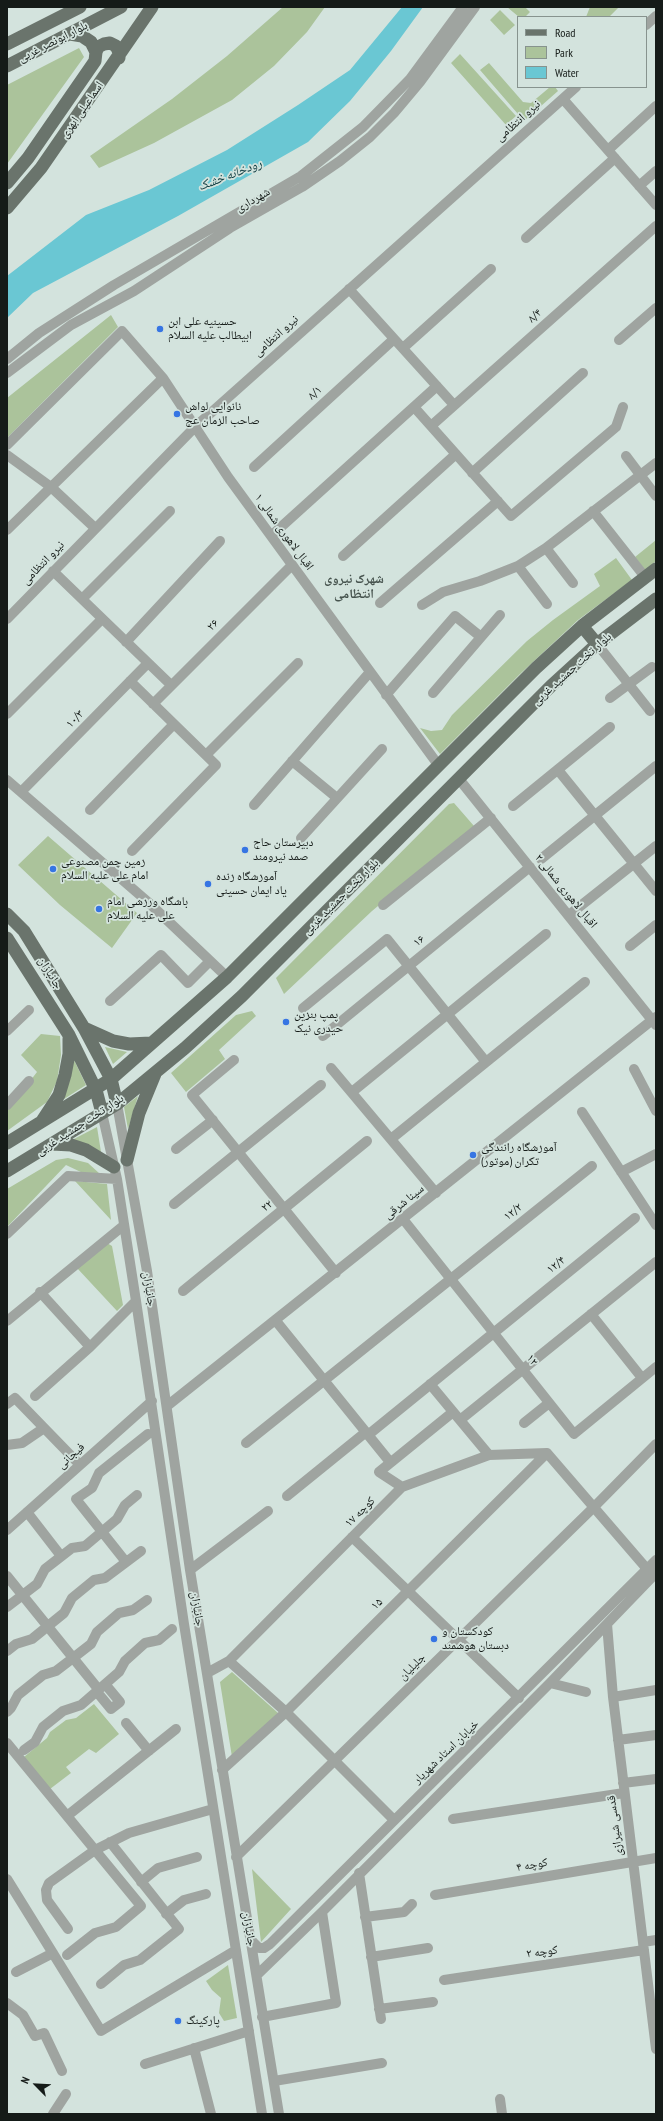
<!DOCTYPE html>
<html>
<head>
<meta charset="utf-8">
<style>
  body { margin:0 }
  #map { position:relative; width:663px; height:2121px; overflow:hidden; background:#d3e3dd; font-family:"PT Sans Narrow",sans-serif }
  canvas { display:block }
  .frame { position:absolute; inset:0; border:8px solid #151b18; pointer-events:none }
  .legend { position:absolute; left:517px; top:16px; width:130px; height:72px; box-sizing:border-box; background:#d3e3dd; border:1px solid #87938e; margin:0; padding:5px 7px; list-style:none; font-size:12px; color:#151b18 }
  .legend li { display:flex; align-items:center; gap:8px; height:20px }
  .legend b { width:20px; border:1px solid #87938e }
  .north { position:absolute; left:16px; top:2065px; width:40px; height:40px; -webkit-text-stroke:3px #d3e3dd; paint-order:stroke; rotate:294deg; font-size:11px; font-weight:700; line-height:16px; text-align:center; color:#151b18 }
  .north::after { content:''; display:block; margin:auto; width:14px; height:18px; background:#151b18; clip-path:polygon(50% 0,100% 100%,50% 72%,0 100%) }
</style>
</head>
<body>
<div id="map">
<canvas width="663" height="2121"></canvas>
<div class="frame"></div>
<ul class="legend">
<li><b style="height:5px;background:#6a746c"></b>Road</li>
<li><b style="height:11px;background:#abc39b"></b>Park</li>
<li><b style="height:11px;background:#6ac7d3"></b>Water</li>
</ul>
<div class="north">N</div>
</div>
<script>
const g = document.querySelector('canvas').getContext('2d');
g.lineJoin = 'round';
function paint(path, color) { g.fillStyle = color; g.fill(path, 'evenodd'); }
const poly = rows => new Path2D(rows.map(r => 'M' + r).join(''));
function strokePath(path, color, width, dash) { g.strokeStyle = color; g.lineWidth = width; g.lineCap = dash ? 'butt' : 'round'; g.setLineDash(dash || []); g.stroke(path); }
function drawText(font, color, halo, rows, align = 'center') {
  g.font = font + ' "PT Sans Narrow","Noto Naskh Arabic",sans-serif'; g.lineWidth = 3.5; g.setLineDash([]); g.textBaseline = 'middle'; g.strokeStyle = halo; g.fillStyle = color; for (const [text, x, y, turn = 0] of rows) {
    g.save(); g.translate(x, y); g.rotate((+turn || 0) * Math.PI / 180); g.textAlign = isNaN(turn) ? turn : align; if (halo) g.strokeText(text, 0, 0); g.fillText(text, 0, 0); g.restore();
  }
}
const green = poly([
  [283,7,325,7,307,32,274,66,232,100,154,143,99,168,90,156,172,99,227,56],
  [507,7,525,7,530,12,525,17,519,17],
  [590,7,619,7,609,17,586,17],
  [500,10,515,25,504,35,490,20],
  [79,48,84,57,7,164,7,85],
  [460,54,516,116,506,125,451,63],
  [489,63,523,102,531,103,550,87,555,87,558,91,524,121,480,70],
  [111,315,118,327,7,438,7,398],
  [656,540,656,561,645,570,635,557],
  [616,558,632,580,578,620,520,674,440,754,420,728,431,731,442,730,452,715,527,641,553,620,600,586,594,574],
  [454,803,474,826,372,911,284,994,276,978,449,804],
  [48,836,137,913,112,948,60,905,18,865],
  [252,1011,256,1016,219,1050,225,1059,186,1092,171,1073,236,1015],
  [41,1034,60,1036,61,1055,57,1081,47,1102,7,1131,7,1111,37,1072,21,1055],
  [105,1047,127,1052,113,1064],
  [73,1058,86,1085,61,1101],
  [138,1096,128,1129,124,1107],
  [97,1127,101,1152,72,1140],
  [68,1158,88,1163,100,1174,85,1174,66,1165,7,1227,7,1189,56,1160],
  [75,1181,107,1184,111,1220],
  [107,1243,112,1246,123,1305,117,1311,77,1268],
  [232,1672,278,1713,232,1757,220,1682],
  [94,1704,119,1734,96,1753,89,1749,66,1767,71,1773,50,1789,24,1757,47,1738,50,1732,66,1720,76,1718],
  [252,1869,291,1909,261,1942],
  [228,1965,237,2018,224,2021,219,2013,221,1998,212,1990,206,1981]
]);
const water = poly([
  [402,7,423,7,391,51,350,101,308,142,178,216,33,293,7,318,7,276,86,215,149,190,227,150,298,105,350,70]
]);
const minor = poly([
  [646,25,656,16],
  [563,99,656,205],
  [608,150,656,106],
  [639,186,656,171],
  [526,238,615,158],
  [349,289,454,405],
  [619,340,656,308],
  [403,348,491,269],
  [7,359,39,333,114,285,301,176,363,127,410,79,463,7],
  [7,373,71,325,134,291,230,228,302,187,340,161,370,137,394,113,420,82,475,7],
  [414,407,511,516,616,427,623,407],
  [431,426,656,226],
  [7,445,122,331,163,378,228,477,439,766],
  [7,455,51,487,95,528],
  [626,456,656,496],
  [254,467,394,339],
  [472,473,583,373],
  [593,511,645,577],
  [7,530,163,378],
  [271,536,437,386],
  [546,548,573,583],
  [343,556,456,454],
  [518,566,547,604],
  [53,571,171,685],
  [82,599,170,511],
  [380,603,498,501],
  [422,605,443,592,480,581,518,566,546,548,656,463],
  [7,619,195,427,576,87],
  [126,642,220,541],
  [597,644,650,711],
  [130,681,216,765,132,851],
  [433,693,500,615],
  [386,695,455,616,481,637],
  [610,698,652,667],
  [153,704,292,565],
  [7,714,102,619],
  [206,755,298,663],
  [292,761,337,798],
  [558,770,656,891],
  [459,779,656,1025],
  [7,780,148,902,227,977],
  [21,792,148,663],
  [254,805,370,672],
  [513,806,610,727],
  [90,810,174,724],
  [301,838,382,749],
  [541,859,656,766],
  [383,905,491,818],
  [569,915,656,846],
  [630,946,656,925],
  [110,1001,161,955,188,983,210,961],
  [303,1008,387,939,486,1062],
  [7,1031,29,1010],
  [323,1036,530,867],
  [234,1060,192,1095,336,1273],
  [331,1068,436,1193],
  [634,1069,656,1111],
  [352,1092,546,934],
  [117,1104,147,1271,190,1570,279,2114],
  [7,1105,29,1081],
  [582,1112,656,1225],
  [102,1113,117,1179,136,1301,184,1624,262,2114],
  [391,1139,585,982],
  [176,1149,213,1120],
  [621,1172,656,1154],
  [174,1204,321,1085],
  [403,1219,574,1434,656,1367],
  [7,1234,68,1176,117,1179],
  [183,1291,367,1141],
  [40,1292,90,1347],
  [591,1314,642,1378],
  [7,1321,123,1226],
  [276,1321,390,1462],
  [430,1384,489,1455],
  [35,1396,90,1347,136,1301],
  [7,1404,15,1398,80,1465],
  [167,1406,656,1017],
  [460,1420,656,1262],
  [524,1423,549,1403],
  [368,1435,635,1218],
  [246,1443,592,1166],
  [7,1445,22,1443,44,1428],
  [547,1453,647,1569],
  [402,1487,379,1472,453,1412],
  [287,1496,366,1432],
  [27,1512,61,1556],
  [7,1530,152,1401],
  [352,1537,519,1698],
  [126,1562,76,1499,92,1488,99,1473,148,1434],
  [190,1570,268,1511],
  [7,1576,99,1690],
  [7,1607,37,1584,45,1569,72,1548,85,1546,117,1519,125,1505,137,1495],
  [607,1624,613,1697,656,2049],
  [7,1651,16,1644,32,1639,64,1613,72,1598,94,1580,105,1578,141,1551],
  [229,1661,286,1712,394,1820],
  [207,1673,229,1661,402,1487,489,1455,547,1453],
  [550,1683,586,1692],
  [97,1692,111,1709,120,1702,105,1684],
  [613,1697,656,1690],
  [7,1712,11,1708,18,1695,43,1675,56,1671,73,1658,91,1644,97,1632,119,1613,133,1610,147,1600],
  [126,1723,149,1751],
  [618,1740,656,1735],
  [7,1743,141,1906,116,1927,95,1933,67,1955],
  [24,1750,35,1742,43,1727,63,1711,81,1705,119,1672,125,1661,145,1643,159,1640,172,1629],
  [222,1770,286,1712,547,1453],
  [623,1783,656,1779],
  [67,1816,176,1729],
  [453,1819,624,1793],
  [236,1857,594,1507,656,1444],
  [359,1873,381,2019],
  [7,1879,101,2031,236,1950],
  [141,1882,158,1868,197,1857],
  [435,1895,656,1858],
  [166,1914,184,1900,206,1894],
  [365,1917,404,1912,412,1904],
  [68,1929,47,1900,46,1890,49,1883,95,1850,129,1833,213,1809],
  [251,1940,259,1948,264,1948,270,1944,656,1560],
  [643,1942,656,1940],
  [371,1957,428,1948],
  [16,1972,53,1953],
  [257,1975,322,1912,550,1683,656,1573],
  [444,1980,644,1950],
  [101,1984,124,1965,140,1960,179,1929,110,1842],
  [7,2003,23,2015,35,2036,44,2033,62,2071],
  [379,2009,433,2002],
  [262,2017,336,2003,322,1912],
  [194,2048,211,2114],
  [145,2064,249,2031],
  [274,2081,382,2063],
  [500,2099,502,2114],
  [53,2114,66,2094]
]);
const major = poly([
  [7,44,80,7],
  [96,52,98,47,104,44,110,43,116,46,119,52,119,58],
  [7,66,121,7],
  [7,183,28,158,95,61,96,52,91,42,82,36,70,34],
  [7,208,41,168,152,7],
  [582,626,597,644],
  [7,914,24,931,84,1028,111,1079,117,1104],
  [7,938,69,1035,96,1090,102,1113],
  [84,1028,113,1041,129,1044,151,1043],
  [42,1121,59,1095,65,1075,69,1054,69,1039],
  [7,1143,111,1079,227,977,536,668,582,626,656,569],
  [52,1144,71,1145,86,1150,114,1167],
  [127,1160,139,1113,155,1074],
  [7,1171,117,1104,185,1048,242,996,551,686,597,644,656,599]
]);
const markers = [
  [160,329,4,"#3675e3"],
  [177,414,4,"#3675e3"],
  [245,850,4,"#3675e3"],
  [53,869,4,"#3675e3"],
  [208,884,4,"#3675e3"],
  [99,909,4,"#3675e3"],
  [286,1022,4,"#3675e3"],
  [473,1155,4,"#3675e3"],
  [434,1639,4,"#3675e3"],
  [178,2021,4,"#3675e3"]
];
const streetNames = [
  ["بلوار ابونصر غربی",53,42,-27],
  ["اسماعیلی ابهری",82,110,-55],
  ["نیرو انتظامی",518,121,-42],
  ["شهرداری",253,200,-30],
  ["۸/۴",535,316,-42],
  ["نیرو انتظامی",276,336,-42],
  ["۸/۱",315,393,-42],
  ["اقبال لاهوری شمالی ۱",284,532,54],
  ["نیرو انتظامی",43,563,-46],
  ["۲۶",213,625,-45],
  ["بلوار تخت جمشید غربی",572,669,-42],
  ["۱۰/۳",75,719,-45],
  ["اقبال لاهوری شمالی ۲",566,891,51],
  ["بلوار تخت جمشید غربی",341,897,-45],
  ["۱۶",419,941,-39],
  ["جانبازان",50,973,58],
  ["بلوار تخت جمشید غربی",80,1125,-33],
  ["سینا شرقی",404,1202,-39],
  ["۲۲",267,1206,-39],
  ["۱۲/۲",513,1212,-39],
  ["۱۲/۴",556,1265,-39],
  ["جانبازان",149,1289,81],
  ["۱۲",532,1360,51],
  ["فیجانی",71,1456,-42],
  ["کوچه ۱۷",360,1512,-45],
  ["۱۵",377,1604,-45],
  ["جانبازان",197,1609,81],
  ["جلیلیان",412,1667,-45],
  ["خیابان استاد شهریار",446,1752,-44],
  ["قدسی شیرازی",615,1826,-97],
  ["کوچه ۴",532,1865,-10],
  ["جانبازان",249,1929,80],
  ["کوچه ۲",542,1952,-8]
];
const poiNames = [
  ["حسینیه علی ابن",168,322],
  ["ابیطالب علیه السلام",168,336],
  ["نانوایی لواش",185,407],
  ["صاحب الزمان عج",185,421],
  ["دبیرستان حاج",253,843],
  ["صمد نیرومند",253,857],
  ["زمین چمن مصنوعی",61,862],
  ["امام علی علیه السلام",61,876],
  ["آموزشگاه زنده",216,877],
  ["یاد ایمان حسینی",216,891],
  ["باشگاه ورزشی امام",107,902],
  ["علی علیه السلام",107,916],
  ["پمپ بنزین",294,1015],
  ["حیدری نیک",294,1029],
  ["آموزشگاه رانندگی",481,1148],
  ["تکران (موتور)",481,1162],
  ["کودکستان و",442,1632],
  ["دبستان هوشمند",442,1646],
  ["پارکینگ",186,2021]
];
const waterNames = [
  ["رودخانه خشک",230,175,-21]
];
const neighbourhoodNames = [
  ["شهرک نیروی",354,579],
  ["انتظامی",354,594]
];
paint(green, '#abc39b');
paint(water, '#6ac7d3');
strokePath(minor, '#9fa4a0', 10);
strokePath(major, '#6a746c', 13);
for (const [x, y, r, color] of markers) { const dot = new Path2D(); dot.arc(x, y, r, 0, 2 * Math.PI); g.fillStyle = color; g.fill(dot); strokePath(dot, '#d3e3dd', 1.5); }
drawText('12px', '#151b18', '#d3e3dd', streetNames);
drawText('12px', '#151b18', '#d3e3dd', poiNames, 'left');
drawText('italic 13px', '#144045', '#d3e3dd', waterNames);
drawText('bold 13px', '#47544f', '#d3e3dd', neighbourhoodNames);
</script>
</body>
</html>
